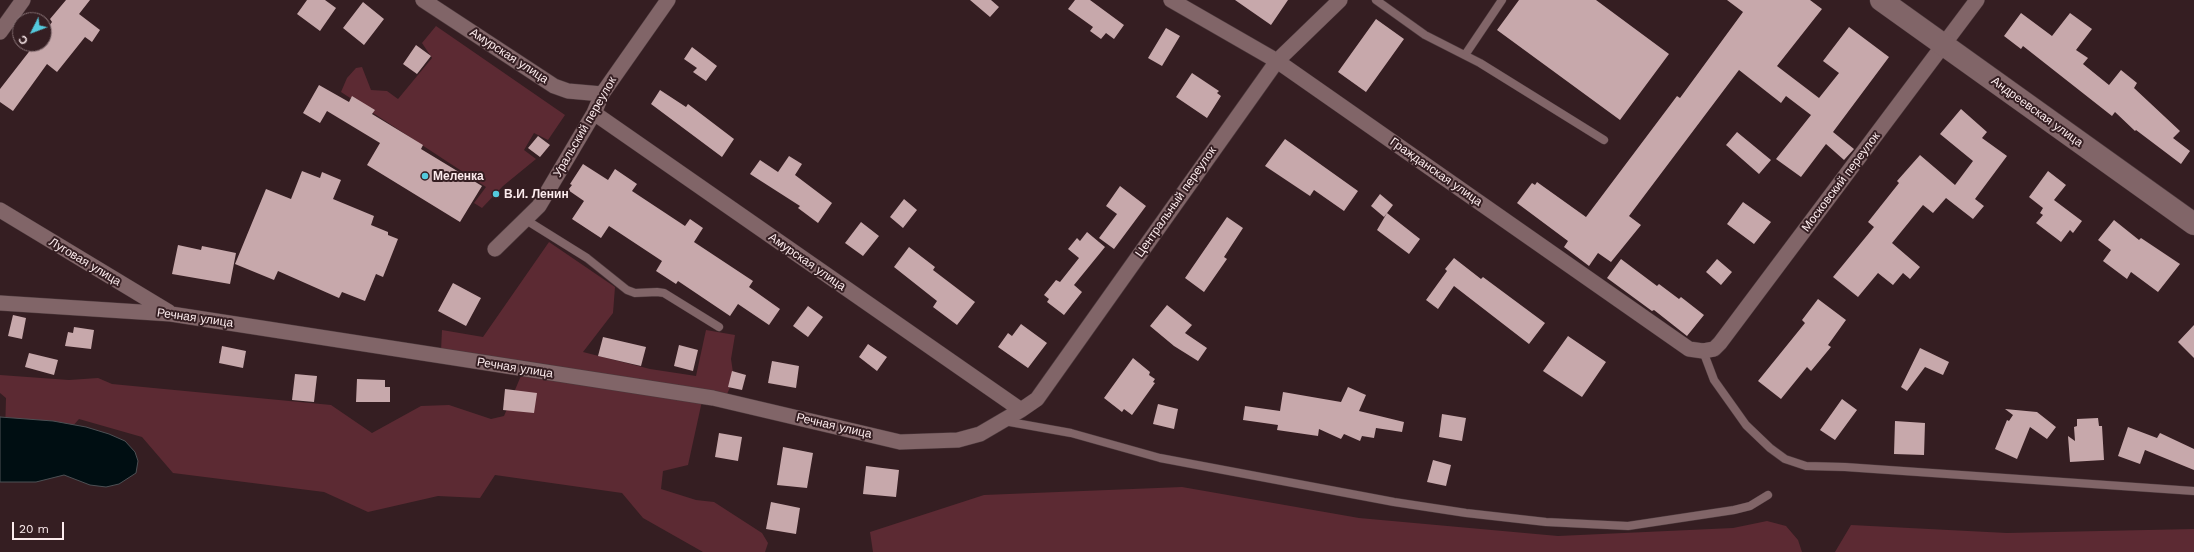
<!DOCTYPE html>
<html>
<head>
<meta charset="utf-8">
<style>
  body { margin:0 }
  #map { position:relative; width:2194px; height:552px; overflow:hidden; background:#351e22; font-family:"Work Sans",sans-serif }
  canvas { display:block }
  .north { position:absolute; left:12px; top:12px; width:40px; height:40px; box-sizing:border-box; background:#351e22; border:1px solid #857073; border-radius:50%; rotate:228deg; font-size:11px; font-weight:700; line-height:16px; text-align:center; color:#fcebed }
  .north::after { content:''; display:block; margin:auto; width:14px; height:18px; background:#54cadd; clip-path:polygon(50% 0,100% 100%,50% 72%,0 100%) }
  .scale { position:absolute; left:12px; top:522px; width:52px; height:18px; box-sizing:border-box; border:2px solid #fcebed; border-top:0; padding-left:5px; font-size:12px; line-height:14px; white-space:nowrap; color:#fcebed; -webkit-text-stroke:3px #351e22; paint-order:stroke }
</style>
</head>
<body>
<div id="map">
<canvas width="2194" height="552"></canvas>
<div class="north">С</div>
<div class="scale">20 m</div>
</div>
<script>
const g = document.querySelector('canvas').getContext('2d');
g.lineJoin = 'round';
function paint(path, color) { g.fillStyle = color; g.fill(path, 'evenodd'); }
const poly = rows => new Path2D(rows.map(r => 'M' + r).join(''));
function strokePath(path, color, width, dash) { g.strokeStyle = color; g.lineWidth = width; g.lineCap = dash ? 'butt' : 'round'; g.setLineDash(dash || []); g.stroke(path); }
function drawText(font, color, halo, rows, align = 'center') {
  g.font = font + ' "Work Sans",sans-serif'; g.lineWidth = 4; g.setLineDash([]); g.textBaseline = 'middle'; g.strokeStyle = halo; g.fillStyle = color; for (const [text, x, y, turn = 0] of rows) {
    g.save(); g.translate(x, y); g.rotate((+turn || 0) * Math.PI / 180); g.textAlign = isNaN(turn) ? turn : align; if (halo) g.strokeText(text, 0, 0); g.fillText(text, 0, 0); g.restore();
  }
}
const green = poly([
  [436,26,565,115,548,140,534,133,524,150,536,159,503,186,482,208,474,203,486,187,341,92,347,78,356,68,362,67,371,90,387,91,398,99,432,58,422,43],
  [549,242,615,287,613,313,583,352,650,369,696,376,706,330,735,335,731,359,734,379,727,394,441,351,442,330,483,337],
  [523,371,702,401,688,465,663,471,661,489,696,500,714,502,762,533,768,543,765,552,703,552,643,518,622,493,495,475,480,498,438,496,368,512,324,492,173,473,142,437,79,419,48,454,5,433,6,398,0,393,0,375,69,380,98,378,112,384,331,405,372,433,421,406,449,405,491,419,504,416],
  [1182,487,1359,518,1558,536,1733,528,1767,521,1786,526,1798,540,1802,552,873,552,870,532,984,495],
  [1851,525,2007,533,2194,529,2194,552,1835,552]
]);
const water = poly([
  [0,417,53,421,86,427,109,434,125,441,135,452,138,461,136,473,119,484,106,487,90,485,64,475,36,482,0,482,0,417]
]);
const building = poly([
  [66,0,90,0,79,14,100,30,92,42,85,37,57,72,47,64,13,111,0,102,0,89,35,44,44,44,44,33,52,22,50,19],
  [307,0,325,0,336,8,320,31,297,14],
  [970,0,991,0,999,7,990,17],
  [1075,0,1090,0,1124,25,1114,39,1106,33,1101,39,1090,31,1093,27,1068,9],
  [1235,0,1288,0,1271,25],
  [1519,0,1596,0,1669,54,1620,120,1497,30],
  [1727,0,1810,0,1822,9,1777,66,1819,98,1839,73,1823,61,1849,27,1889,57,1833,132,1854,149,1844,160,1826,144,1801,177,1776,159,1811,115,1786,96,1781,103,1739,70,1629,216,1641,225,1611,262,1598,253,1589,266,1564,247,1568,241,1517,203,1532,183,1535,185,1537,182,1586,217,1677,96,1680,98,1743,12],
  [363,2,384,19,364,45,343,28],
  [2021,13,2052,36,2070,13,2092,29,2076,50,2088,58,2083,64,2109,85,2121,70,2137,83,2134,88,2180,131,2173,138,2190,151,2181,164,2136,130,2135,131,2115,112,2112,116,2023,46,2021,49,2004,36],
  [1376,19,1404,39,1366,92,1338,72],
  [1166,28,1180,36,1162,66,1148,58],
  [416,45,431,56,417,74,403,64],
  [692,47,717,66,706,81,693,72,697,68,684,59],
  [1192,73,1219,91,1217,93,1221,96,1207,118,1176,97],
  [319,85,349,102,352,96,375,110,372,114,423,145,421,149,482,186,460,222,367,165,380,143,327,111,320,123,303,113],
  [660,90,686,107,688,104,734,139,722,157,651,104],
  [1961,109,1987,132,1982,138,2007,156,1975,199,1984,206,1973,219,1946,198,1933,213,1923,205,1892,243,1920,267,1910,279,1903,273,1893,285,1878,273,1858,297,1833,277,1874,227,1868,222,1899,183,1897,181,1920,155,1955,185,1973,161,1940,134],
  [1737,132,1771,160,1759,174,1726,145],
  [538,136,550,145,540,157,528,148],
  [1285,139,1358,191,1344,211,1314,190,1310,196,1265,166],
  [789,156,802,164,795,175,832,203,818,223,798,208,800,206,750,174,760,160,778,172],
  [583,164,608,180,615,169,637,184,632,191,685,226,690,219,703,228,694,242,753,281,749,287,780,309,769,325,738,304,730,316,678,281,676,284,656,271,662,261,609,226,601,238,572,219,584,201,568,190,572,185,570,184],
  [302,171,320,178,322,172,341,180,333,199,374,216,371,225,388,232,388,235,398,239,383,277,376,274,365,301,342,292,339,298,278,271,274,280,235,264,266,189,291,199],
  [2048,171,2066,185,2054,200,2082,221,2073,233,2070,230,2061,242,2036,223,2043,215,2040,213,2043,208,2029,197],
  [1120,186,1146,206,1114,249,1099,238,1117,214,1106,206],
  [1380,194,1393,205,1384,217,1371,206],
  [904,199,917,210,903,228,890,217],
  [1743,202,1771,222,1754,244,1727,224],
  [1387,213,1420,239,1409,254,1377,230],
  [1227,217,1243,228,1224,257,1227,259,1204,292,1185,278],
  [2114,220,2139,240,2141,238,2180,264,2158,292,2131,272,2127,279,2103,261,2111,250,2098,240],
  [861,222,879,236,863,256,845,243],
  [1087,232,1105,247,1074,285,1082,292,1064,315,1047,302,1049,299,1044,295,1056,280,1060,282,1079,258,1068,249,1077,238,1080,241],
  [178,245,201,250,202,246,236,253,230,284,172,274],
  [909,247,935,267,933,270,975,302,957,325,933,307,937,301,894,267],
  [1454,258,1481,279,1483,277,1545,323,1529,344,1454,286,1438,309,1426,300,1447,271,1445,269],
  [1621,259,1657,286,1659,284,1679,299,1681,297,1704,315,1687,336,1654,310,1652,311,1607,278],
  [1717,259,1732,272,1721,285,1706,272],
  [453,283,481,298,466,326,438,311],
  [1818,299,1846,320,1828,345,1831,347,1811,371,1807,367,1781,399,1758,381,1805,323,1802,320],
  [1167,305,1192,325,1185,333,1207,348,1198,361,1174,346,1150,326],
  [808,306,823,317,808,337,793,326],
  [13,315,26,318,22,339,8,336],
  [1021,324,1047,343,1028,368,998,347,1008,333,1012,336],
  [2194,325,2194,358,2178,342],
  [74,327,94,330,91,349,65,346,68,332,73,333],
  [1568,336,1606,362,1582,397,1543,371],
  [603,337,646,347,641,366,598,356],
  [868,344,887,357,877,371,859,357],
  [679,345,698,350,693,371,674,366],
  [222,346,246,351,243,368,219,363],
  [1920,348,1949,362,1943,375,1925,367,1907,391,1901,387],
  [29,353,58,360,54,375,25,367],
  [1133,358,1150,372,1149,375,1155,379,1153,382,1155,383,1132,415,1124,409,1122,412,1104,398],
  [772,361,799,366,796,388,768,383],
  [732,371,746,375,742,390,728,387],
  [295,374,317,376,314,402,292,400],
  [357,379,385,380,385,387,390,387,390,402,356,402],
  [1348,387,1366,395,1359,411,1404,422,1402,432,1376,428,1374,438,1362,436,1360,441,1344,434,1341,439,1319,429,1318,436,1277,430,1278,425,1243,420,1245,406,1280,411,1283,392,1341,402],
  [505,389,537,393,534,413,503,410],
  [1842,399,1857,410,1835,440,1820,430],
  [1158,404,1178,409,1174,429,1153,424],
  [2005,409,2037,412,2056,427,2047,439,2030,427,2017,459,1995,449,2007,420,2009,421,2013,415],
  [1442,414,1466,418,1462,441,1439,437],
  [2098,418,2099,426,2102,426,2104,460,2070,462,2068,436,2075,441,2074,427,2077,426,2077,419],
  [1895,421,1925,423,1924,455,1894,454],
  [2128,427,2157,438,2160,433,2194,449,2194,470,2145,450,2140,464,2118,456],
  [719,433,742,437,738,461,715,457],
  [783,447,813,453,807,488,777,485],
  [1433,460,1451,465,1446,486,1427,482],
  [866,466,899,470,896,497,863,494],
  [771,502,800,508,796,534,766,529]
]);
const lane = poly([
  [1376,0,1425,35,1480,63,1604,140],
  [1465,55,1502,0],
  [526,220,587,258,627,290,635,293,657,292,664,293,719,327],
  [1703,351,1714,380,1746,425,1770,448,1785,459,1806,466,1845,467,2194,491],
  [1004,421,1071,433,1160,458,1394,502,1466,513,1546,522,1628,526,1734,510,1750,506,1768,495]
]);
const street = poly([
  [423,0,554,86,568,91,602,94],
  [1171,0,1277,61,1689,349,1703,351,1714,349,1720,343,1977,0],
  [0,32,23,0],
  [594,113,1021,410],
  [0,210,169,312],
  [495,249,539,206,594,113,602,94,668,0],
  [0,303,171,314,713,398,900,442,958,440,980,434,1021,410,1037,399,1277,61,1340,0]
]);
const secondary = poly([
  [1881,0,2194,224]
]);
const markers = [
  [425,176,4,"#54cadd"],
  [496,194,4,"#54cadd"]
];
const streetNames = [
  ["Амурская улица",509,56,33],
  ["Андреевская улица",2037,112,36],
  ["Уральский переулок",585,127,-60],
  ["Гражданская улица",1436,172,35],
  ["Московский переулок",1841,182,-53],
  ["Центральный переулок",1176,202,-55],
  ["Луговая улица",85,262,31],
  ["Амурская улица",807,262,35],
  ["Речная улица",195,318,8],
  ["Речная улица",515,368,9],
  ["Речная улица",834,426,13]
];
const poiNames = [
  ["Меленка",433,176],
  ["В.И. Ленин",504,194]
];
paint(green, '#5c2a33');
paint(water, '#000e12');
strokePath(water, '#4c5054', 1);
paint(building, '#c7a8ab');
strokePath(lane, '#4d3a3d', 9);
strokePath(street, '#4d3a3d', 16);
strokePath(secondary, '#4d3a3d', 23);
strokePath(lane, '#816568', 8);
strokePath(street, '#816568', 15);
strokePath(secondary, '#816568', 22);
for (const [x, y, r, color] of markers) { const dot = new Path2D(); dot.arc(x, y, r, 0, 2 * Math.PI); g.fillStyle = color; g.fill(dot); strokePath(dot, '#351e22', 1.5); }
drawText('12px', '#fcebed', '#351e22', streetNames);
drawText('bold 12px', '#fcebed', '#351e22', poiNames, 'left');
</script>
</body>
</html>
